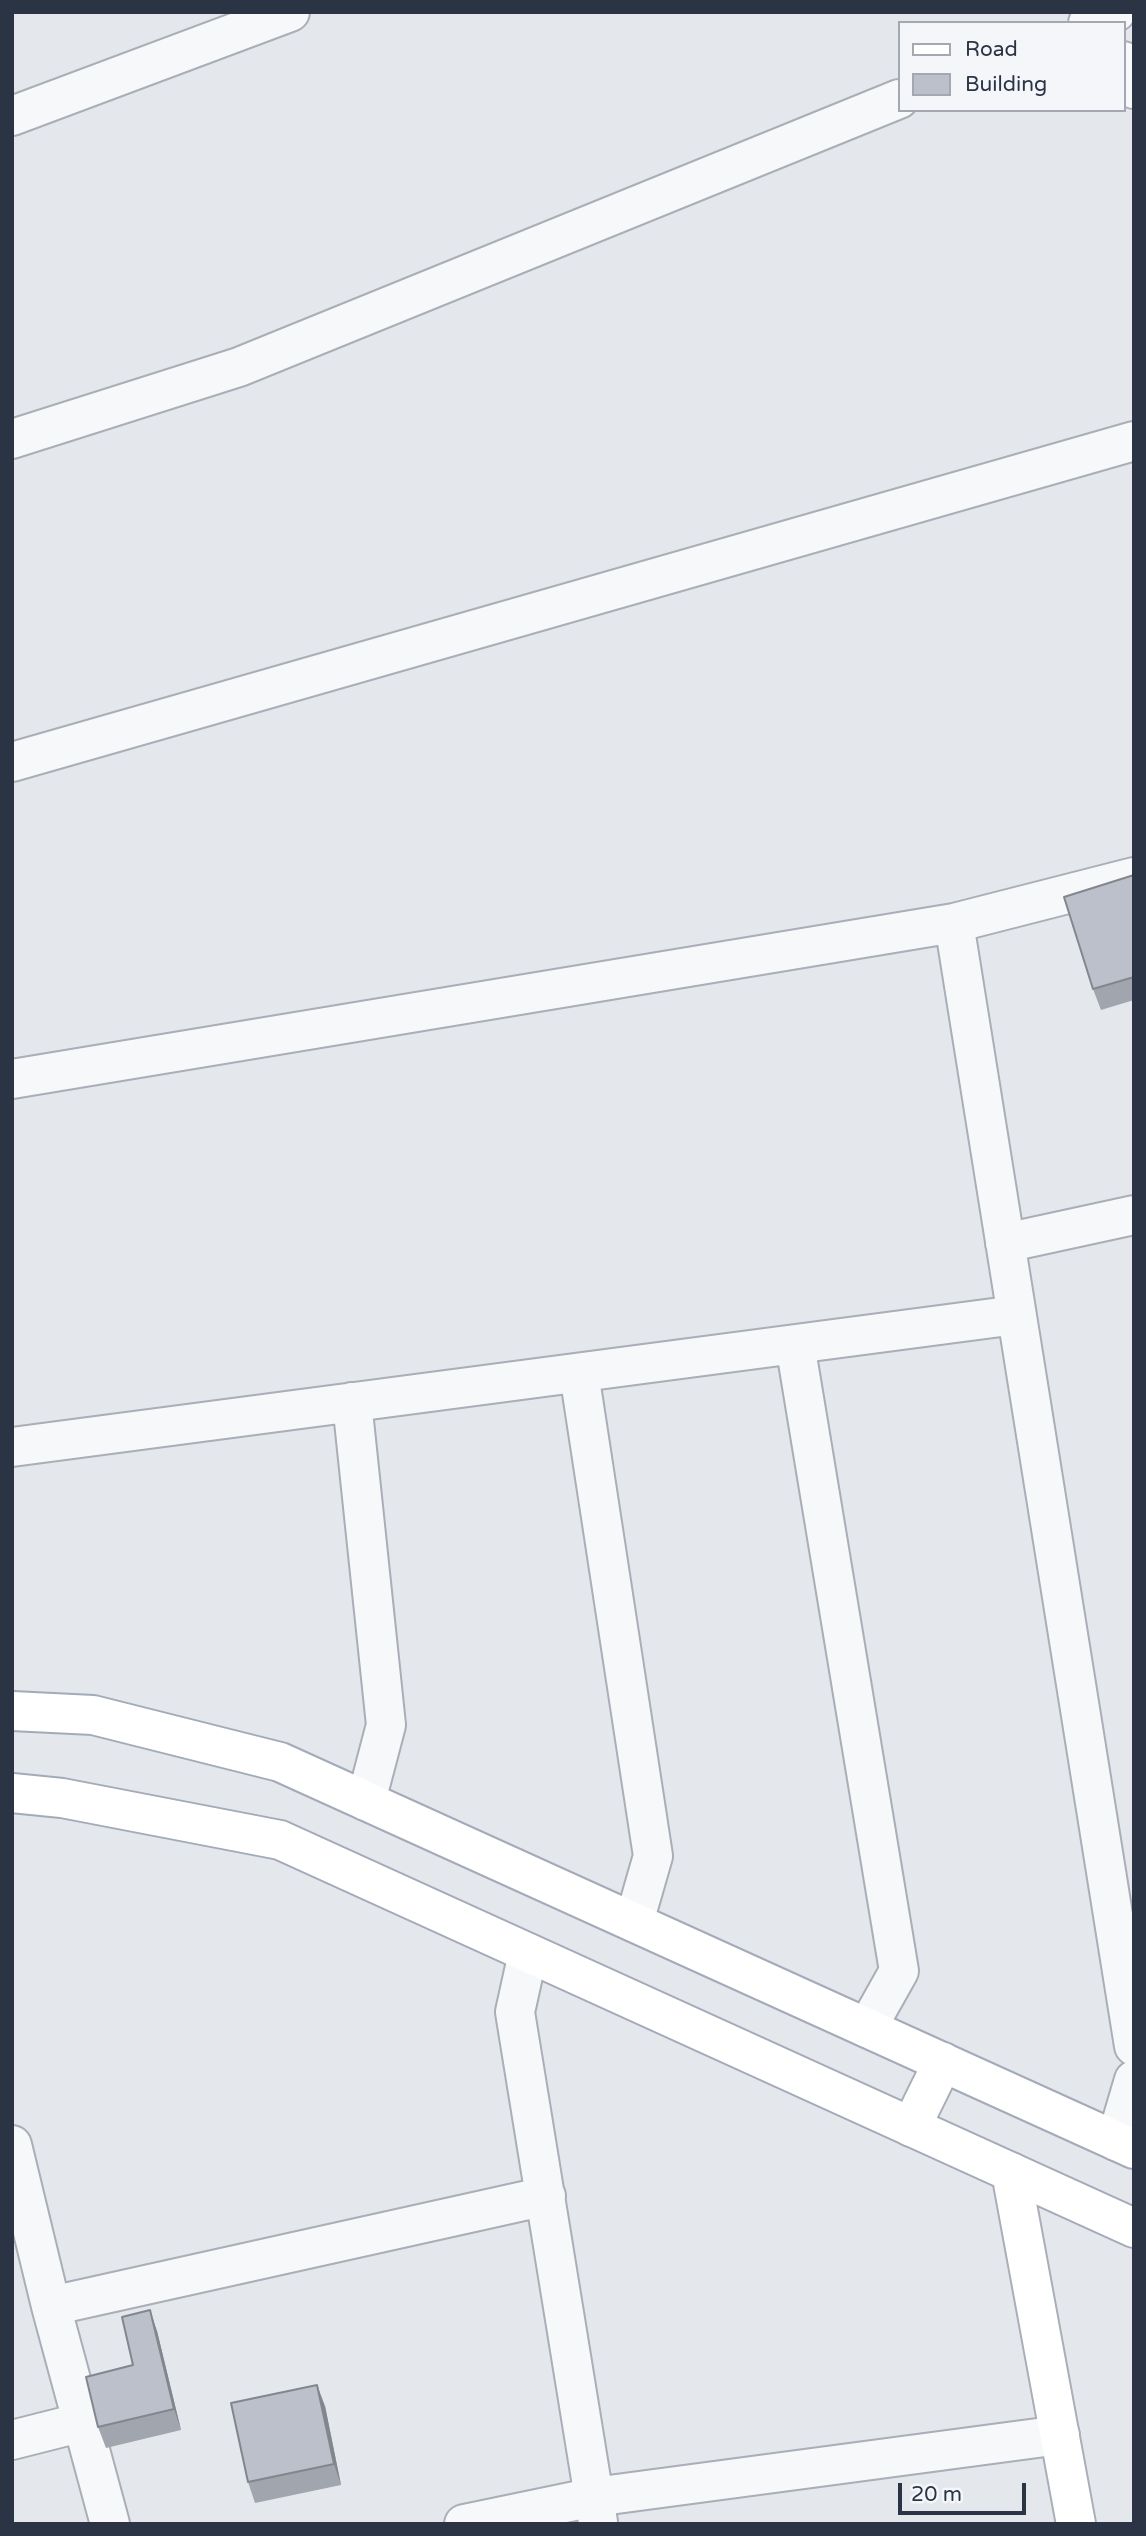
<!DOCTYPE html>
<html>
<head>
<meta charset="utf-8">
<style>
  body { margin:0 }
  #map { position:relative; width:1146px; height:2536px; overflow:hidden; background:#e4e7ec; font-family:"Varela Round",sans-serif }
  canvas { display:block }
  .frame { position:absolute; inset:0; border:14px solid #2b3445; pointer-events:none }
  .legend { position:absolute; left:898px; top:21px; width:228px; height:91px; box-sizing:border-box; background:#f4f6f9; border:2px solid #a4a8b1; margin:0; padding:9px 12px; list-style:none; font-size:21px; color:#2b3445 }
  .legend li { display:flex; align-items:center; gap:14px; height:35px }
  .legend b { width:35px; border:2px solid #a4a8b1 }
  .scale { position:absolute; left:898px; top:2483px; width:128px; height:32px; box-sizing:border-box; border:4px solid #2b3445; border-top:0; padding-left:9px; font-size:21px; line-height:24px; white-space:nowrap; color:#2b3445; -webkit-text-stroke:5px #f4f6f9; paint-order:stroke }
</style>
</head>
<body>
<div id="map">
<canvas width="1146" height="2536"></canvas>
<div class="frame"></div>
<ul class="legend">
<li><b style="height:9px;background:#fff"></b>Road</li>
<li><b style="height:19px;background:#bbc0ca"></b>Building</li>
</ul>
<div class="scale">20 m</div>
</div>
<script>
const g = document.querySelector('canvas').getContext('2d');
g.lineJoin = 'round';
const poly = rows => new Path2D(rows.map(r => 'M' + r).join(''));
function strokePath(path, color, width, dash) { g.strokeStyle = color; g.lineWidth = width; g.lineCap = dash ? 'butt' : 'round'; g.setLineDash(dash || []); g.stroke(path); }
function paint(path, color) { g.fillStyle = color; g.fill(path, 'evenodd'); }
const street = poly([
  [1088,23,1116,12],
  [1123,61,1134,89],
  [12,116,290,12],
  [12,439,239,367,899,99],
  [12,762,1134,441],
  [954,923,1134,2046],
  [12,1079,954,923,1134,877],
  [1005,1243,1134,1215],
  [795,1344,899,1971,867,2028],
  [579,1373,653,1856,634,1922],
  [352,1402,386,1725,366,1801],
  [12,1447,1016,1315],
  [528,1953,515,2012,598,2522],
  [1116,2141,1134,2080],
  [12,2145,51,2306,110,2524],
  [51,2306,546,2196],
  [12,2440,83,2422],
  [464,2524,594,2497,1060,2435]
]);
const secondary = poly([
  [911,2127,943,2062],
  [1011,2172,1076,2524]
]);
const primary = poly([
  [12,1711,93,1715,280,1762,1134,2149],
  [12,1793,62,1798,280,1840,1134,2228]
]);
const wall = poly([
  [1134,875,1134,1000,1101,1010,1093,989],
  [157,2331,181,2430,106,2448,98,2427,133,2365],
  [325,2406,341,2485,255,2503,248,2482]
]);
const shadedWall = poly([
  [150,2310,157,2331,181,2430,174,2409],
  [317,2385,325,2406,341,2485,334,2464]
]);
const building = poly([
  [1134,875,1134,977,1093,989,1064,897,1134,875],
  [150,2310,174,2409,98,2427,86,2377,133,2365,122,2317,150,2310],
  [317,2385,334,2464,248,2482,231,2403,317,2385]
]);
strokePath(street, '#a9aeb7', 42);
strokePath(secondary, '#a9aeb7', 42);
strokePath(primary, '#a3abb8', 42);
strokePath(street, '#f7f8fa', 38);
strokePath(secondary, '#fff', 38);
strokePath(primary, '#fff', 38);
paint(wall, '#a1a5ae');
paint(shadedWall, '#83868d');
paint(building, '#bbc0ca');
strokePath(building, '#83868d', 2);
</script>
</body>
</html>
